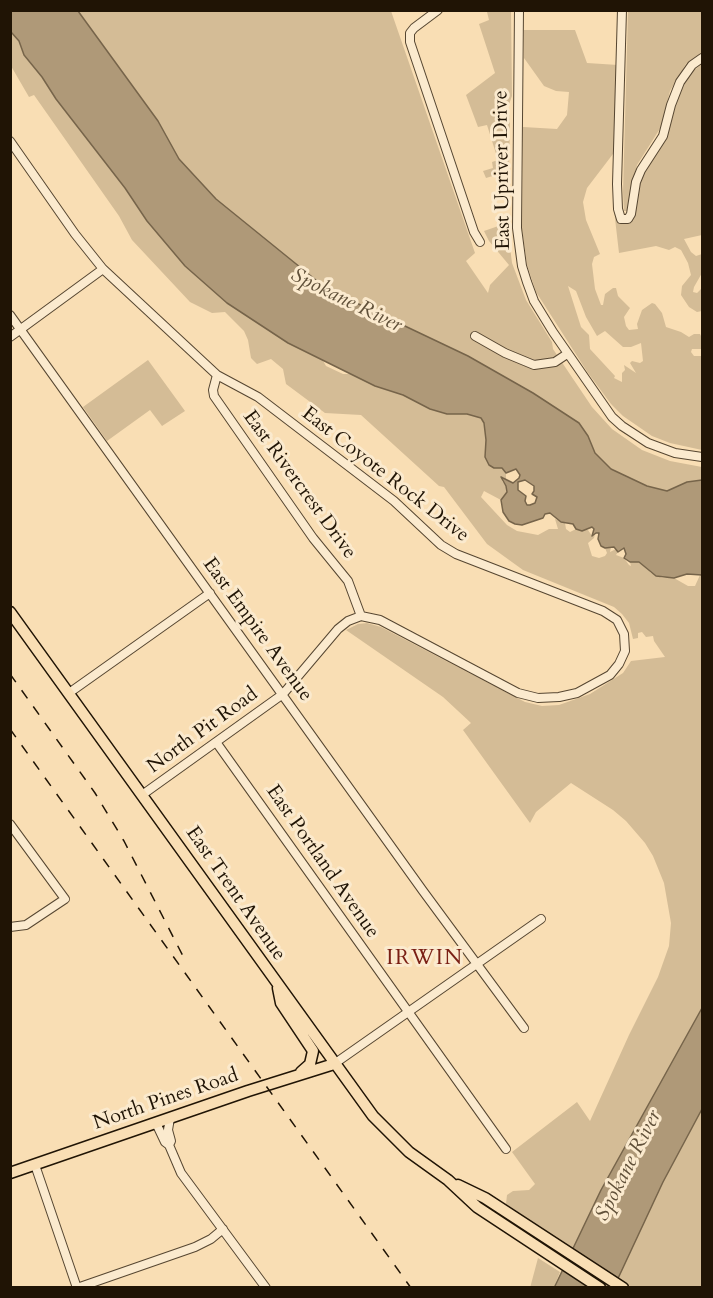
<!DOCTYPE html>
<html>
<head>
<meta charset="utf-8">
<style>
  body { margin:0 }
  #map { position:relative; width:713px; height:1298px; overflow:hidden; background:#f9deb4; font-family:Cardo,serif }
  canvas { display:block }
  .frame { position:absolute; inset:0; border:12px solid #201405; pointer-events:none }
</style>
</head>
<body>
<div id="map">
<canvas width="713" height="1298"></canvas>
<div class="frame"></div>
</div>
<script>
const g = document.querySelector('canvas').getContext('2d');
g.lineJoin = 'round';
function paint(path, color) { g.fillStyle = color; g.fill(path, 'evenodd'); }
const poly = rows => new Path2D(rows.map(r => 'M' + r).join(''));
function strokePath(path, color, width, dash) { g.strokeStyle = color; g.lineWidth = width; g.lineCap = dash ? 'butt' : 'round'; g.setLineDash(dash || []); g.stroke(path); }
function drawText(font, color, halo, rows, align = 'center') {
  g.font = font + ' Cardo,serif'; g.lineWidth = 6; g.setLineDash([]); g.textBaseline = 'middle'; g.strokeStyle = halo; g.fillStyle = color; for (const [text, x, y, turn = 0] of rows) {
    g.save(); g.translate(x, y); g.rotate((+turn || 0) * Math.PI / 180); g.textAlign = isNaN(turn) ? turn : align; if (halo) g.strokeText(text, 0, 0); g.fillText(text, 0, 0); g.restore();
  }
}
const green = poly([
  [492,10,511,11,512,96,508,107,510,119,509,171,486,178,483,171,493,168,492,162,498,160,487,125,478,127,466,95,495,73,479,24,489,20,487,12],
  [78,11,391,11,475,253,466,261,488,293,490,285,509,265,489,241,484,231,507,223,512,263,526,300,552,342,553,349,592,407,612,429,642,450,670,461,702,467,702,480,687,482,667,491,647,486,610,469,595,453,588,436,468,356,327,289,216,199,179,159,158,121],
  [628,11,702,11,702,52,686,64,670,91,661,127,637,165,627,211,624,211,623,192],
  [524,30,575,30,587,63,618,65,616,150,587,188,583,202,586,220,600,254,594,257,592,264,595,289,601,305,603,305,605,294,613,288,616,288,618,296,630,308,624,317,626,326,629,330,638,329,637,324,642,310,652,303,655,304,662,313,666,327,681,332,689,337,694,334,700,334,702,338,702,349,692,349,691,352,694,356,702,356,702,450,670,443,652,436,623,416,611,404,588,373,536,292,527,265,522,229,523,127,557,129,567,115,569,92,556,91,544,86,524,58],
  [568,286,576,291,586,317,597,336,605,331,623,347,631,347,641,343,643,361,640,363,632,361,630,363,636,373,624,365,625,370,622,373,622,382,614,378,615,376,590,349,589,335,581,327],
  [10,32,19,41,24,56,42,77,56,99,125,188,147,221,185,266,227,303,288,343,321,357,326,366,343,374,351,374,375,386,403,395,430,409,447,414,467,414,481,418,484,423,486,440,485,457,494,468,502,468,506,473,506,480,503,477,502,481,506,486,507,492,501,500,484,491,481,497,507,525,517,531,538,535,549,529,558,529,555,519,565,523,566,529,570,532,576,529,588,530,592,536,595,534,594,538,588,543,592,556,599,558,605,556,607,553,605,548,611,547,610,552,616,549,618,552,616,555,624,558,629,565,631,566,630,562,639,562,651,573,662,578,674,578,688,586,695,586,700,575,702,575,702,1008,601,1190,590,1216,663,1182,702,1109,702,1287,629,1287,506,1204,507,1195,513,1191,529,1190,535,1184,512,1152,577,1102,590,1121,629,1035,658,977,669,946,671,923,664,883,653,856,645,843,626,821,613,810,571,783,536,812,530,823,463,730,471,723,443,697,346,630,358,624,367,623,381,627,525,702,542,706,559,705,590,694,623,673,631,661,665,657,654,641,653,636,646,637,642,632,638,633,638,638,633,639,629,623,622,614,614,607,523,570,487,544,444,487,439,486,361,415,325,413,286,384,283,369,271,359,257,364,251,358,248,340,244,331,225,312,212,313,190,302,132,240,119,216,34,95,29,97,11,66],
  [702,64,702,235,684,239,691,252,696,256,702,254,702,273,694,287,693,292,697,293,702,288,702,311,697,312,689,307,681,295,682,286,691,275,688,263,681,250,675,247,669,250,656,246,619,253,614,210,630,221,633,218,639,186,646,169,667,138,678,97,689,74],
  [148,360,185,411,162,426,150,410,107,441,83,407],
  [538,1258,560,1272,554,1287,530,1288]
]);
const water = poly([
  [10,11,78,11,158,121,179,159,216,199,327,289,468,356,533,393,579,423,588,436,595,453,611,469,647,486,667,491,687,482,702,480,702,575,687,574,674,578,656,576,639,562,630,562,624,558,626,554,624,548,618,552,614,547,605,548,601,546,598,539,599,533,596,533,592,536,594,529,592,527,582,531,576,529,573,524,561,522,550,513,545,514,543,518,522,525,515,524,509,521,503,512,501,500,507,492,506,486,501,477,513,483,519,478,520,475,516,469,506,473,502,468,494,468,489,465,485,457,486,440,484,423,481,418,467,414,447,414,430,409,403,395,375,386,288,343,227,303,185,266,147,221,125,188,56,99,42,77,24,55,19,41,11,32,10,11],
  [525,480,534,486,534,491,532,494,537,497,535,503,530,505,527,505,525,501,526,496,518,490,518,482,525,480],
  [702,1008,702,1109,663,1182,614,1287,554,1288,601,1190,702,1008]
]);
const minor = poly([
  [438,10,414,28,410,33,410,42,474,232,480,242],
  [519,10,517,228,522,266,527,282,534,301,553,332,612,417,622,426,648,443,675,453,702,457],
  [622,10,617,184,618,209,621,219,628,219,631,214,636,182,641,170,663,136,671,105,680,82,692,65,702,58],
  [10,141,75,234,103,269,217,375,258,397,394,501,441,545,456,554,603,611,617,620,624,634,625,651,619,664,610,675,577,693,559,697,538,698,518,693,380,620,361,616,348,621,338,629,283,694,142,795],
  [10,315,423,891,524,1028],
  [475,336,505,353,534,365,555,362,567,354],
  [10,337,103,269],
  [217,375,213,390,214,396,313,538,348,581,361,616],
  [69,693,210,593],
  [216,742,506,1149],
  [10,824,65,899,26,925,10,927],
  [334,1064,541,919],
  [156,1123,165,1142,169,1145,181,1173,266,1288],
  [169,1145,171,1141,168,1130,170,1118],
  [35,1165,77,1288,195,1247,211,1239,223,1229]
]);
const major = poly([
  [10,612,373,1116,409,1152,448,1180,477,1207,600,1288],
  [278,988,281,1003,313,1051,310,1064,301,1072],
  [10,1173,248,1091,334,1064],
  [458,1185,485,1198,623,1288]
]);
const rail = poly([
  [10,674,95,793,124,841,185,960],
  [10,729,411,1288]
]);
const streetNames = [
  ["East Upriver Drive",503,170,-91],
  ["East Coyote Rock Drive",385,475,38],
  ["East Rivercrest Drive",299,485,54],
  ["East Empire Avenue",257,630,54],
  ["North Pit Road",203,731,-36],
  ["East Portland Avenue",322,862,55],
  ["East Trent Avenue",235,894,55],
  ["North Pines Road",166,1100,-19]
];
const waterNames = [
  ["Spokane River",346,301,26],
  ["Spokane River",629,1166,-63]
];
const neighbourhoodNames = [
  ["IRWIN",425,959]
];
paint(green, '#d4bc96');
paint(water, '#af9978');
strokePath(water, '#76644a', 1.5);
strokePath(minor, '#564631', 10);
strokePath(major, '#201405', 13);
strokePath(minor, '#fbeace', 8);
strokePath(major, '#f9deb4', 10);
strokePath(rail, '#201405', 1.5, [10, 10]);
drawText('20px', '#201405', '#fbeace', streetNames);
drawText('italic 21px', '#605039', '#fbeace', waterNames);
g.letterSpacing = '1.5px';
drawText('21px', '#7a1f14', '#fbeace', neighbourhoodNames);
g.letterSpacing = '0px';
</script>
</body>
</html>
